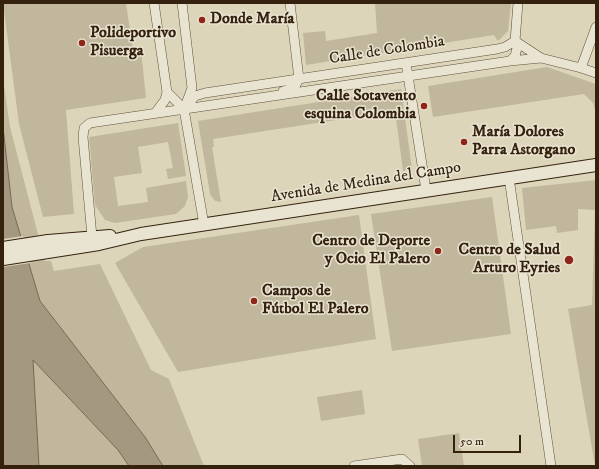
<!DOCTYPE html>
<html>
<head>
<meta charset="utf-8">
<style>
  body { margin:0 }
  #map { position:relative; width:599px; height:469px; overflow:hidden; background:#ddd5ba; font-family:"IM FELL DW Pica",serif }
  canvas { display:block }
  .frame { position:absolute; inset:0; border:4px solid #35220e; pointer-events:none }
  .scale { position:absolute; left:453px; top:435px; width:68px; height:18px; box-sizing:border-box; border:2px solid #35220e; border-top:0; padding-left:5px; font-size:12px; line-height:14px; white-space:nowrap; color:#35220e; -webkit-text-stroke:3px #e9e4d2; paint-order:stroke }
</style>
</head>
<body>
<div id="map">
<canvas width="599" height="469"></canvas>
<div class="frame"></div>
<div class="scale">50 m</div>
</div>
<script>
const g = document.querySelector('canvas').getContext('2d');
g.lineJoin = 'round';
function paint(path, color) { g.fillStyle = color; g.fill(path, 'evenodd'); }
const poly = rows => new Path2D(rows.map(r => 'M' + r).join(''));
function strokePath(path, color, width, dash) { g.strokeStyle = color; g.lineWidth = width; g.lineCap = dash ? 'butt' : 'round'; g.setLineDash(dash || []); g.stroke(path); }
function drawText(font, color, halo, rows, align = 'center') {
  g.font = font + ' "IM FELL DW Pica",serif'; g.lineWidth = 3; g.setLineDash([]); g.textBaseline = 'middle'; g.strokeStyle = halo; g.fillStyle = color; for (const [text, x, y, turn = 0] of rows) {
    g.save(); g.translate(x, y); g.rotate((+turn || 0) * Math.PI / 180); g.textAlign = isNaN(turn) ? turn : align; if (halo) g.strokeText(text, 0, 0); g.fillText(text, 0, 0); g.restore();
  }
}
const green = poly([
  [3,3,126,3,133,51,141,50,146,98,66,110,74,214,43,217,19,124],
  [375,3,511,3,508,31,498,41,494,35,306,65,303,33,325,31,326,41,377,33],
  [547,67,596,84,596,114,593,103,584,94,433,117,428,86],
  [3,78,10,127,45,261,51,261,54,271,100,264,151,370,169,379,204,466,163,466,145,437,40,301,12,207,3,127],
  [401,89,412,169,403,171,395,111,213,139,214,147,212,147,221,202,215,201,210,194,198,121],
  [178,123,186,176,168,179,166,169,173,168,168,142,138,147,142,173,114,177,118,206,148,202,146,188,186,181,188,197,185,206,176,214,115,223,105,220,95,205,89,137],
  [596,180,596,466,595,466,568,309,592,305,595,210,578,209,578,230,557,233,556,226,526,230,522,188],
  [492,197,511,334,392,351,371,214],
  [359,215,376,339,178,372,115,263,143,247],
  [33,360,118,450,129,466,39,466],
  [362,390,365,414,321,421,317,397],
  [459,433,464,466,422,466,418,439]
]);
const water = poly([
  [3,127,12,207,40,301,145,437,163,466,129,466,118,450,33,360,39,466,3,466,3,127]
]);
const pier = poly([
  [23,236,31,263,3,267,3,239]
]);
const minor = poly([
  [154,3,167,92,184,109],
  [182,3,192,88,186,104],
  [596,27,581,68,596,73],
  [515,41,541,58,581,68],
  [510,61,541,58],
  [406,63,426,190],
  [283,91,294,88,299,79,290,3],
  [184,109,195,96,205,93,497,49,505,47,515,41],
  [184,109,204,225],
  [156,112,165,100,167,92],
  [509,178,551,466],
  [92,237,83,137,84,128,90,123,510,61,515,56,517,48,515,41,518,3],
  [354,466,402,459,410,466]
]);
const secondary = poly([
  [3,248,48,241,110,236],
  [3,259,99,244,141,234,596,165]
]);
const markers = [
  [202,20,4,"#8f2418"],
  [82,43,4,"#8f2418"],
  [424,106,4,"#8f2418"],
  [464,142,4,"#8f2418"],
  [438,251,4,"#8f2418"],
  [569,260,5,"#8f2418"],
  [254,301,4,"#8f2418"]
];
const poiNames = [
  ["Donde María",210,20],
  ["Polideportivo",90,34],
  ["Pisuerga",90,52],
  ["Calle Sotavento",416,97,"right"],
  ["esquina Colombia",416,115,"right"],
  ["María Dolores",472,133],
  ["Parra Astorgano",472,151],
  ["Centro de Deporte",430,242,"right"],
  ["y Ocio El Palero",430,260,"right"],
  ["Centro de Salud",560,251,"right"],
  ["Arturo Eyries",560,269,"right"],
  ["Campos de",262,292],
  ["Fútbol El Palero",262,310]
];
const streetNames = [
  ["Calle de Colombia",387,51,-9],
  ["Avenida de Medina del Campo",366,183,-9]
];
paint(green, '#c0b79d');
paint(water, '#a49880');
strokePath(water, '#786952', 1);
paint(pier, '#ddd5ba');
strokePath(minor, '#5f4f39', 10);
strokePath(secondary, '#35220e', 14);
strokePath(minor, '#e9e4d2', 9);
strokePath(secondary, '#e9e4d2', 12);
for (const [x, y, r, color] of markers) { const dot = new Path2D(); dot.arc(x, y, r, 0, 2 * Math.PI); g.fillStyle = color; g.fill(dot); strokePath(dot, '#e9e4d2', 1.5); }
drawText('bold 16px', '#35220e', '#e9e4d2', poiNames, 'left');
drawText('16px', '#35220e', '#e9e4d2', streetNames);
</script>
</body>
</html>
